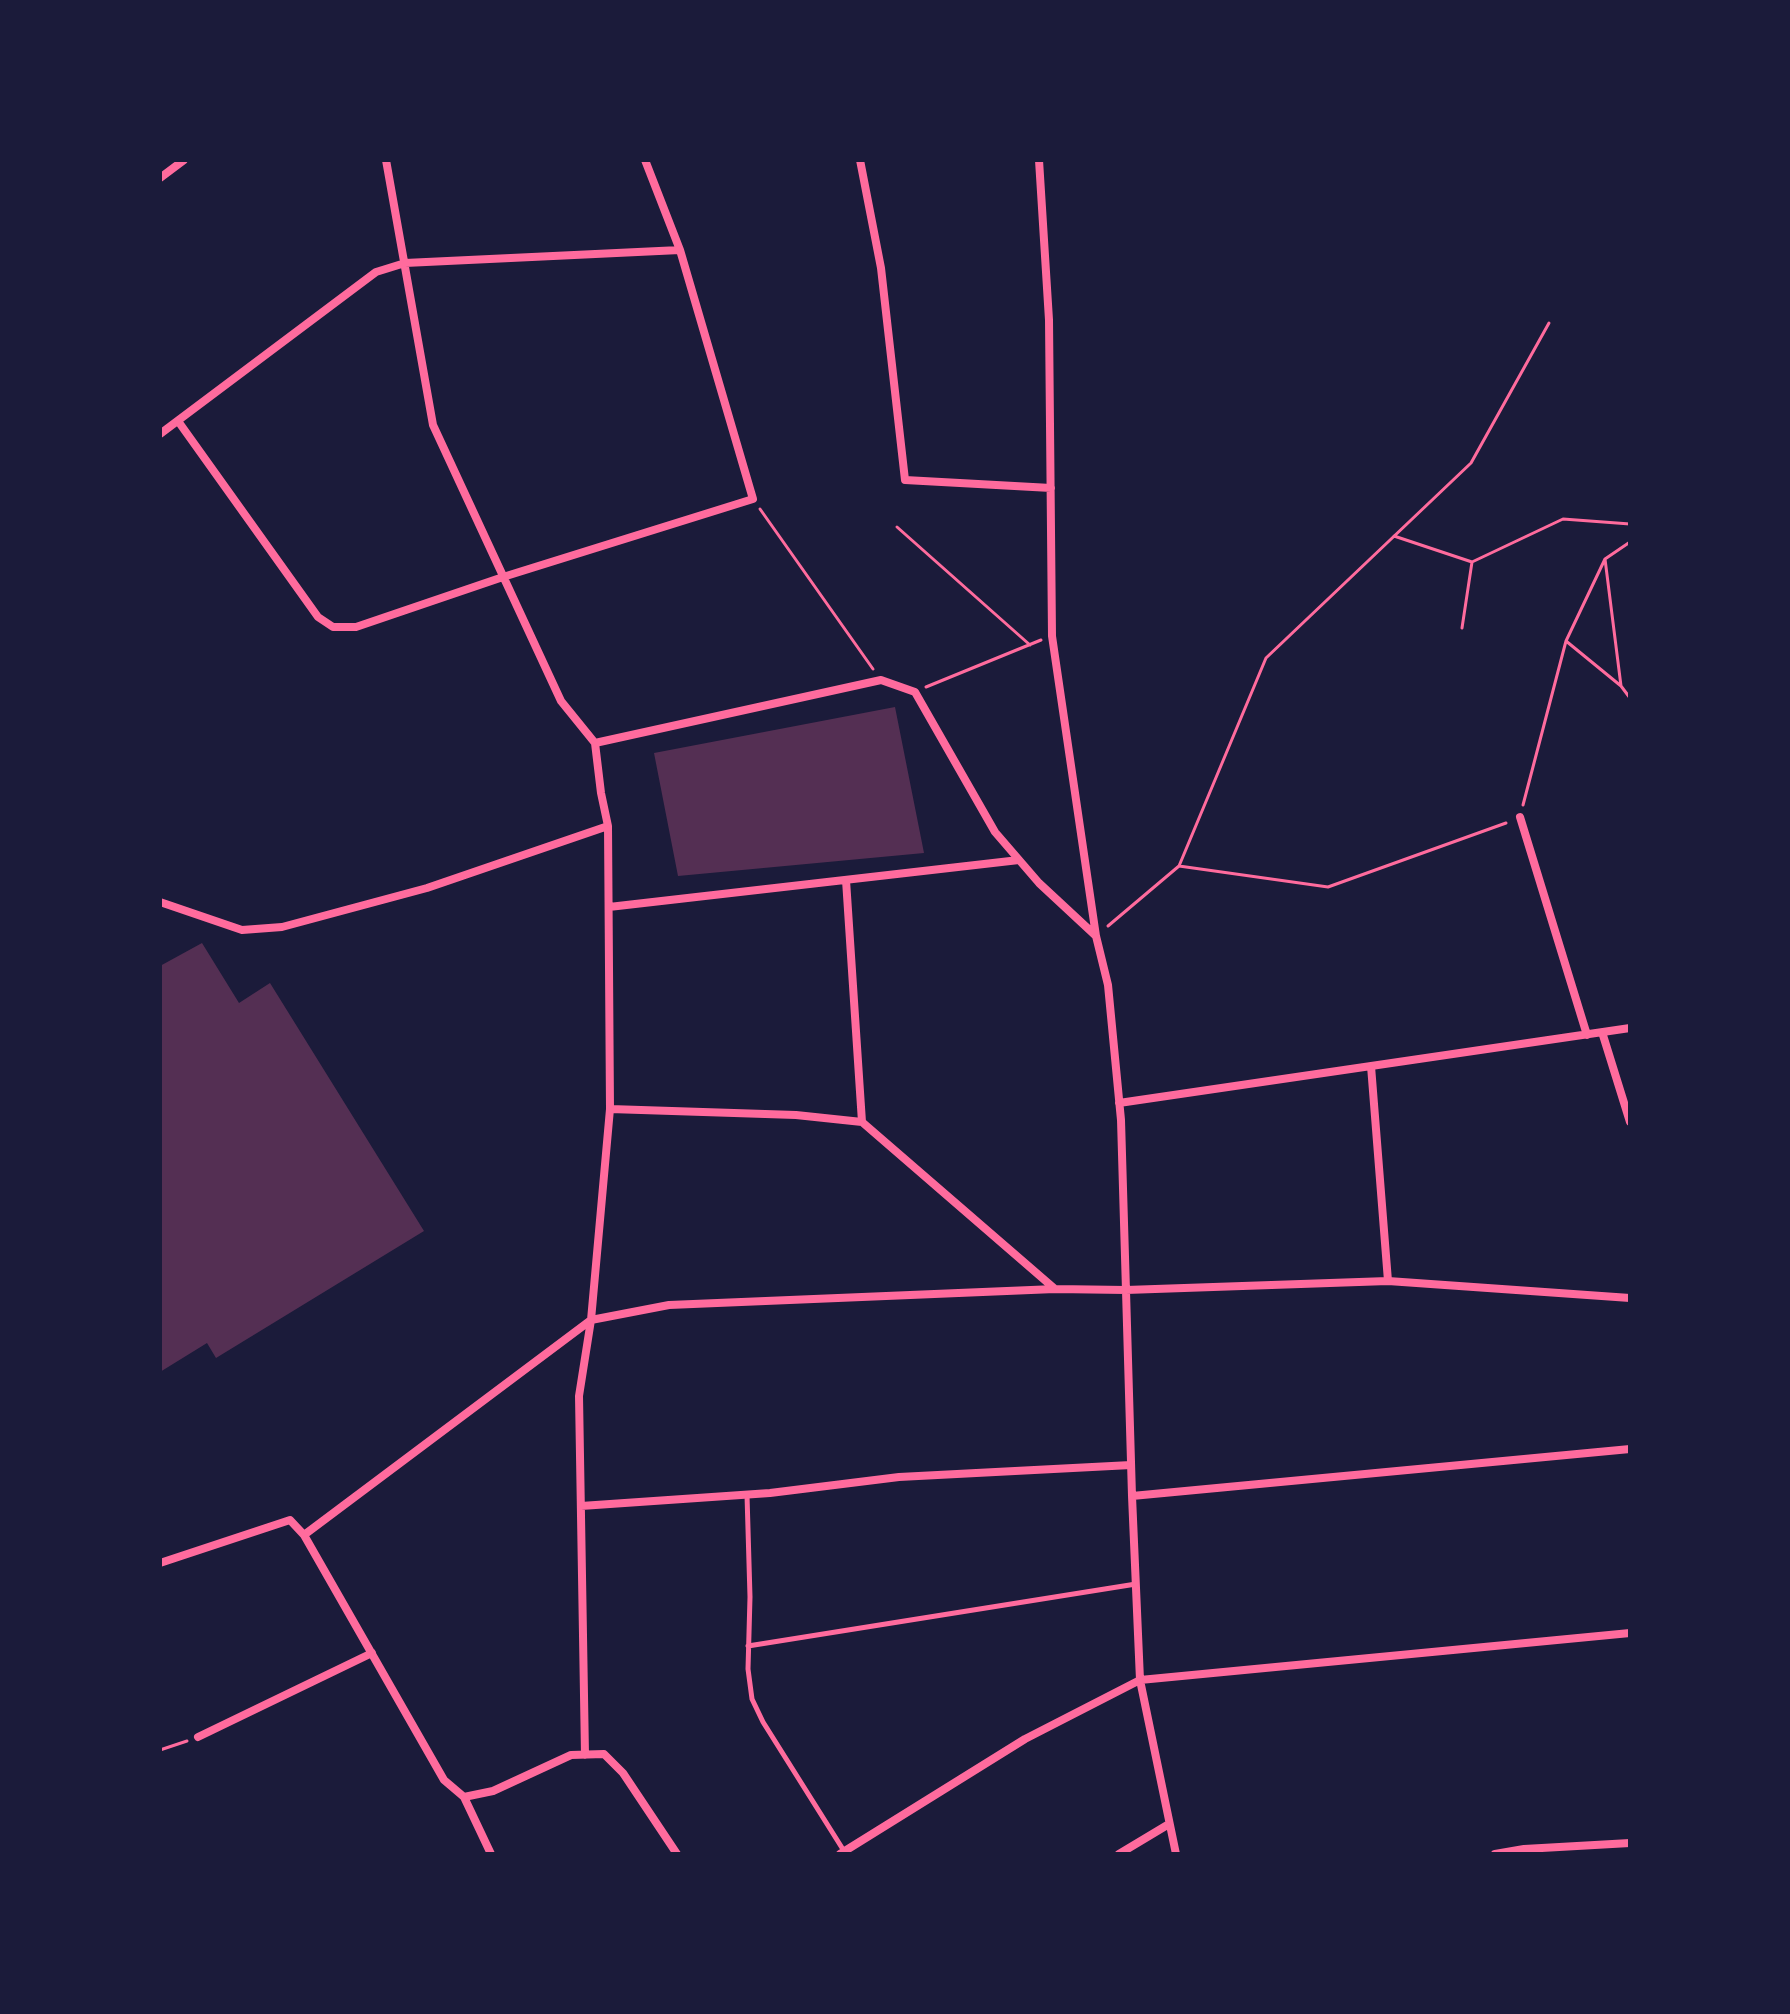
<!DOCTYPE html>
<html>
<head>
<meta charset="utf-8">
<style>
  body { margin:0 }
  #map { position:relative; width:1790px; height:2014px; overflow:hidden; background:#1b1b3a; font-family:"Space Grotesk",sans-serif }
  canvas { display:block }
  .frame { position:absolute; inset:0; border:162px solid #1b1b3a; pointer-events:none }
</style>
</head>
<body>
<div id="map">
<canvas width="1790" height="2014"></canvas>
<div class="frame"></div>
</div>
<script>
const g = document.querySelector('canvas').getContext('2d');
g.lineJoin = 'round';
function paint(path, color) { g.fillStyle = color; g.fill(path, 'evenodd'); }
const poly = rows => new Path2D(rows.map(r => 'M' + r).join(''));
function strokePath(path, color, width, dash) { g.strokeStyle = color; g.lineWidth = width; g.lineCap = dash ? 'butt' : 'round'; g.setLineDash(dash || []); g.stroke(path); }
const building = poly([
  [895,707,924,853,678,876,654,753],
  [202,943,239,1003,270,983,424,1231,216,1358,207,1343,160,1372,160,966]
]);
const path = poly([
  [760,509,873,669],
  [897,527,1030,645],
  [1394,536,1472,562,1563,519,1630,524],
  [1605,559,1621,686,1630,698],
  [1462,628,1472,562],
  [1566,641,1621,686],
  [926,687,1041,640],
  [1523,805,1566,641,1605,559,1630,542],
  [1179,866,1266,658,1471,463,1549,323],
  [1108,926,1179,866,1328,887,1506,823],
  [160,1750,187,1741]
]);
const service = poly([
  [747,1495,750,1597,748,1669,752,1699,763,1722,844,1851],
  [748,1646,1136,1584]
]);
const minor = poly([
  [645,160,680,250],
  [860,160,881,268,905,480,1051,488],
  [1039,160,1049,320,1052,636,1096,936],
  [160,178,184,160],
  [160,434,376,272,405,263,680,250,753,499,503,577,356,627,333,627,318,617,178,421],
  [595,743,881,680,915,692,995,832,1039,883,1096,936,1108,985,1121,1120,1132,1496,1140,1680,1176,1854],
  [1520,817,1587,1035],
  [846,880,862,1122],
  [160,902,242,930,282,927,427,888,608,826,601,793,595,743,561,701,433,425,386,160],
  [609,907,1019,860],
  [1602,1032,1630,1122],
  [1371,1066,1388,1281],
  [1119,1103,1630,1028],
  [610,1109,796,1115,862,1122,1055,1289],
  [1132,1496,1630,1449],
  [581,1506,770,1493,899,1477,1131,1465],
  [304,1535,591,1320,610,1109,608,826],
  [160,1563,290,1520,304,1535,444,1780,464,1797,493,1791,571,1755,604,1754,623,1773,677,1854],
  [198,1737,372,1653],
  [585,1755,579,1396,591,1320,669,1305,1055,1289,1126,1290,1388,1281,1630,1298],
  [464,1797,491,1854],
  [840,1854,1025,1739,1140,1680,1630,1633],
  [1119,1854,1169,1824],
  [1495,1854,1524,1849,1630,1843]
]);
paint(building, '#542f53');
strokePath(path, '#ff6b9d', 3);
strokePath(service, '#ff6b9d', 5);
strokePath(minor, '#ff6b9d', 8);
</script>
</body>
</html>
